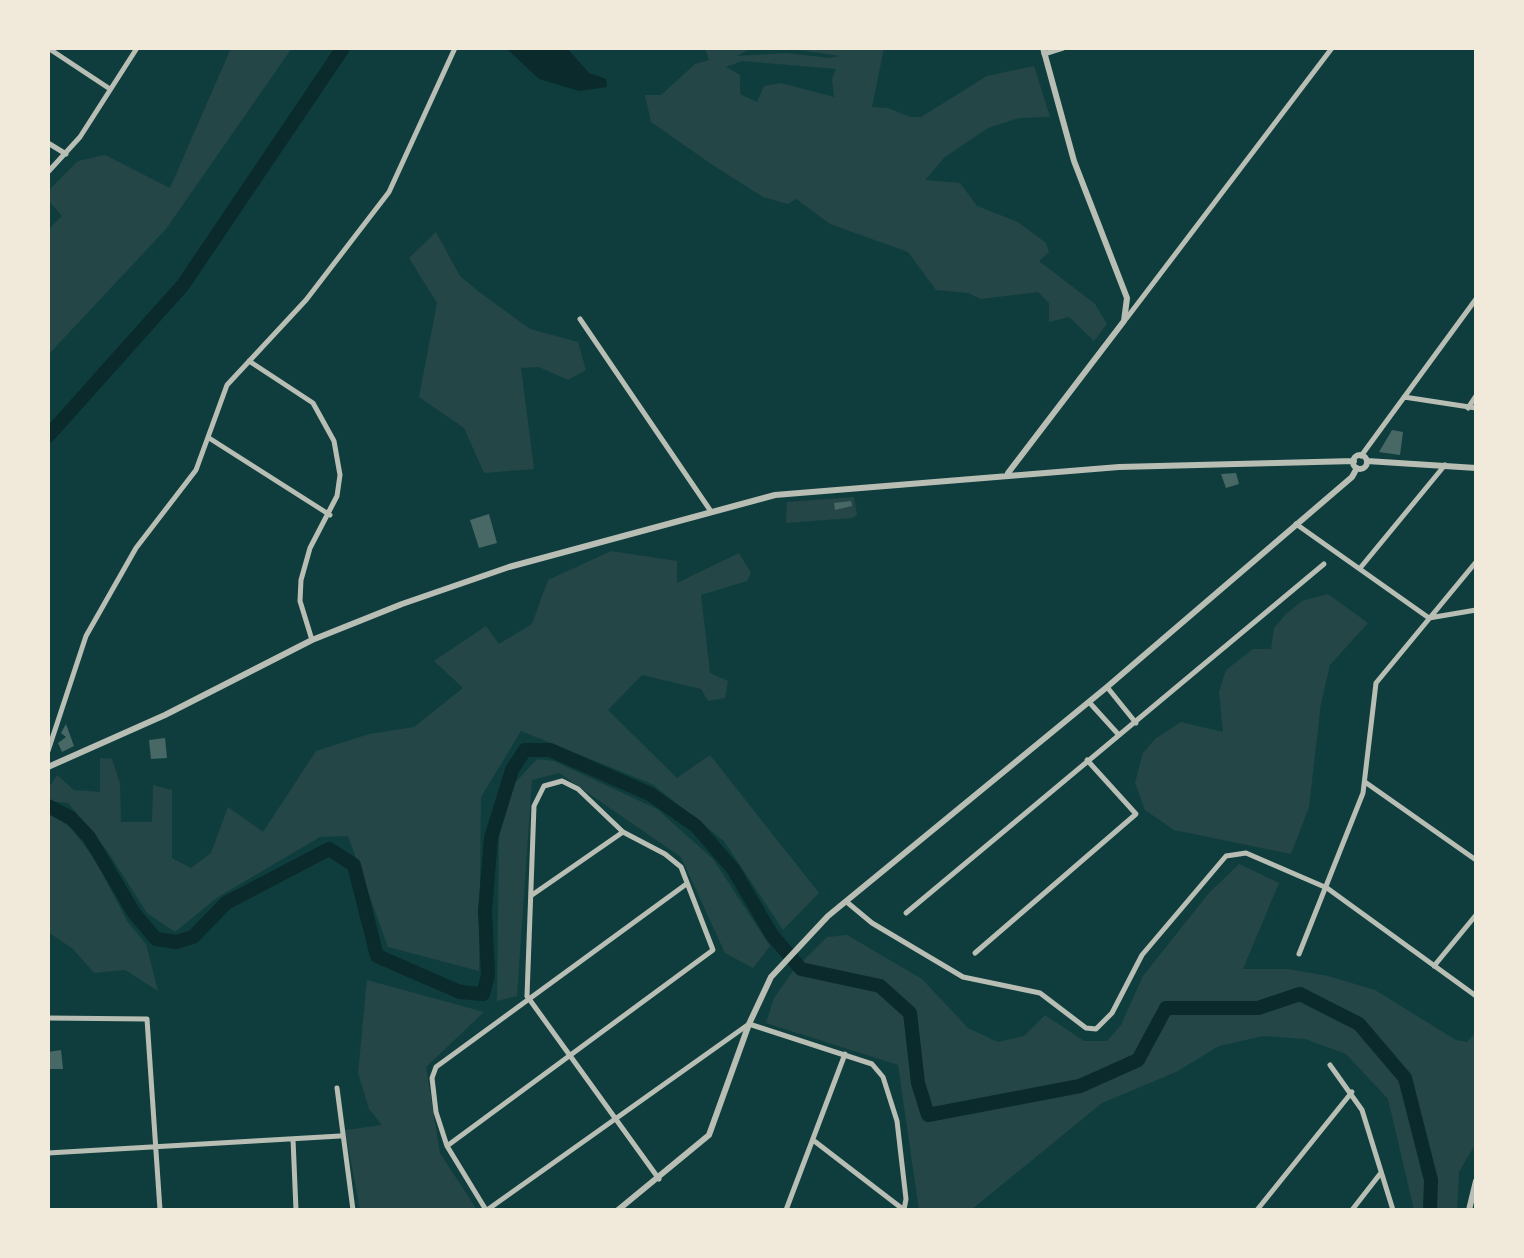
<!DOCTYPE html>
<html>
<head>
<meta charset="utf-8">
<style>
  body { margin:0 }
  #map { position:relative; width:1524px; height:1258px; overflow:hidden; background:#0f3d3e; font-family:Barlow,sans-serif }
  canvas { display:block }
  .frame { position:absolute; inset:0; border:50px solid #f1e9da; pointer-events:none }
</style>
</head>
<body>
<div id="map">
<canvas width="1524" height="1258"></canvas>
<div class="frame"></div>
</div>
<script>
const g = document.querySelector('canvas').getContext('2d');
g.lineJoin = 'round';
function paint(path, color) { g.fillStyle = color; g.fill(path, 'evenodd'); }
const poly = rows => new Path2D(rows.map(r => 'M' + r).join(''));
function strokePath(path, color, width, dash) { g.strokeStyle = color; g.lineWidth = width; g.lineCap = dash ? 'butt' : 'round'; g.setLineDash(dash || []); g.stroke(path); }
const green = poly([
  [231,48,292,48,166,229,48,355,48,230,62,216,48,200,48,191,78,161,105,155,170,188],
  [705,48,751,48,737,56,786,53,830,58,840,56,785,48,884,48,872,107,888,108,910,117,921,117,987,76,1034,66,1050,117,1019,118,988,128,945,157,925,180,960,183,977,206,1018,222,1046,243,1049,252,1039,261,1095,304,1107,324,1094,341,1069,317,1049,322,1049,303,1038,292,981,299,968,293,936,290,908,252,830,224,796,199,788,204,763,197,714,166,651,122,645,95,661,95,695,64,709,60],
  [742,61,836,69,832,78,834,97,781,83,764,86,757,102,740,94,740,75,726,67],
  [436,232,460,276,478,291,530,329,578,342,586,370,568,380,539,367,521,368,534,469,484,473,464,428,419,397,437,303,409,258],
  [854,497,857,515,852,518,786,523,787,502],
  [611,551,677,561,677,583,739,553,751,573,747,581,701,595,710,673,728,681,725,698,708,701,701,689,642,675,608,710,677,778,710,755,819,893,783,930,724,841,652,784,521,731,481,797,479,971,388,947,348,836,320,837,218,897,175,932,147,913,108,852,68,803,48,801,48,789,57,775,74,790,100,792,100,758,112,759,120,783,121,822,152,822,153,785,172,790,172,858,191,868,211,853,228,807,263,832,316,751,369,734,414,727,463,688,434,661,486,626,499,644,532,624,548,580],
  [1328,594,1368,623,1330,665,1321,703,1309,807,1291,854,1174,830,1145,810,1135,783,1143,753,1155,739,1181,722,1223,732,1219,692,1226,670,1253,649,1271,649,1274,628,1286,614,1302,601],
  [537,759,554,761,657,809,713,859,770,946,753,968,725,953,681,857,559,773,532,780,517,996,497,1001,499,832,515,783],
  [48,812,70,827,95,859,127,921,146,944,158,991,125,970,94,973,73,949,48,932],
  [1239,864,1279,883,1243,969,1288,969,1328,976,1375,990,1456,1040,1467,1042,1476,1032,1476,1143,1459,1172,1457,1210,1414,1210,1388,1099,1346,1054,1305,1039,1263,1036,1219,1046,1176,1072,1102,1103,971,1210,919,1210,898,1065,766,1023,774,998,793,971,827,937,847,935,922,979,968,1028,998,1042,1024,1036,1045,1015,1084,1041,1107,1041,1121,1025,1143,976,1208,894],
  [367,980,484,1012,426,1067,440,1153,477,1210,360,1210,345,1130,382,1125,369,1109,358,1073]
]);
const water = poly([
  [506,48,567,48,589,73,606,79,607,87,579,91,539,79]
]);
const river = poly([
  [48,436,183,285,343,48],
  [48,806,71,818,89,837,134,913,156,939,176,942,193,937,226,903,329,849,354,865,377,956,460,992,483,994,488,975,485,911,491,838,512,770,525,750,550,750,650,794,696,826,733,869,772,935,801,969,880,986,910,1013,918,1083,928,1115,1080,1086,1138,1060,1166,1008,1258,1008,1300,994,1359,1024,1405,1078,1431,1180,1430,1210]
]);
const building = poly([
  [1392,430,1403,432,1400,455,1379,452],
  [1236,473,1239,484,1226,488,1221,474],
  [851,501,852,506,835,510,834,503],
  [489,514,497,543,479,548,470,520],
  [66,724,74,746,62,752,58,743,66,737,61,733],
  [165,738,167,758,151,759,149,740],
  [61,1050,63,1069,48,1069,48,1052]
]);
const minor = poly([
  [48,48,110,89],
  [1044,54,1063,48],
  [48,143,66,154],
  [48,172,80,137,137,48],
  [580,319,710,510],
  [1126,319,1332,48],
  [249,361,313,403,334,441,340,475,337,496,310,548,301,580,300,601,312,640],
  [1404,397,1476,408],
  [1468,408,1476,396],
  [209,438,330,515],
  [1361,456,1476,299],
  [1296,524,1429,618,1476,610],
  [1361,567,1445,465],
  [1107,687,1136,723],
  [1089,702,1118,734],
  [48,751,86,636,136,548,196,470,227,385,306,300,389,192,455,48],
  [1365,782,1476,860],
  [532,895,623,832],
  [848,903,872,923,963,977,1040,993,1086,1028,1096,1029,1112,1013,1142,955,1226,856,1246,853,1327,888,1476,996],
  [906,913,1324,564],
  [975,953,1136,814,1087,760],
  [1299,954,1363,793,1376,683,1476,562],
  [1434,966,1476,915],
  [527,996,659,1179],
  [48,1018,147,1019,160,1210],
  [1330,1065,1362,1110,1393,1210],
  [337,1088,353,1210],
  [293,1139,296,1210],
  [813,1140,904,1210],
  [447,1146,713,950,681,867,665,854,623,832,578,789,562,781,544,786,534,806,527,996],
  [48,1153,340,1136],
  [486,1210,447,1146,436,1112,432,1078,436,1067,685,885],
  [487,1210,749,1024,872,1064,883,1077,897,1121,906,1199,904,1210],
  [786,1210,845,1054],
  [1257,1210,1352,1092],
  [1352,1210,1380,1174]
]);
const tertiary = poly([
  '1353 462a7 7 0 1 1 14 0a7 7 0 1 1-14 0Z',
  [1367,461,1476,468],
  [1008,473,1124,321,1127,298,1074,161,1043,48],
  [48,767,165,715,312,640,402,604,509,567,775,495,1119,467,1354,461],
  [618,1210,709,1135,749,1024,771,977,828,916,1107,687,1352,477,1357,468],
  [1469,1210,1476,1181]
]);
paint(green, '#244646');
paint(water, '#0a2a2b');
strokePath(river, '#0a2a2b', 14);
paint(building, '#486865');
strokePath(minor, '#b8beb3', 5);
strokePath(tertiary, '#b8beb3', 6);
</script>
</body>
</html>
